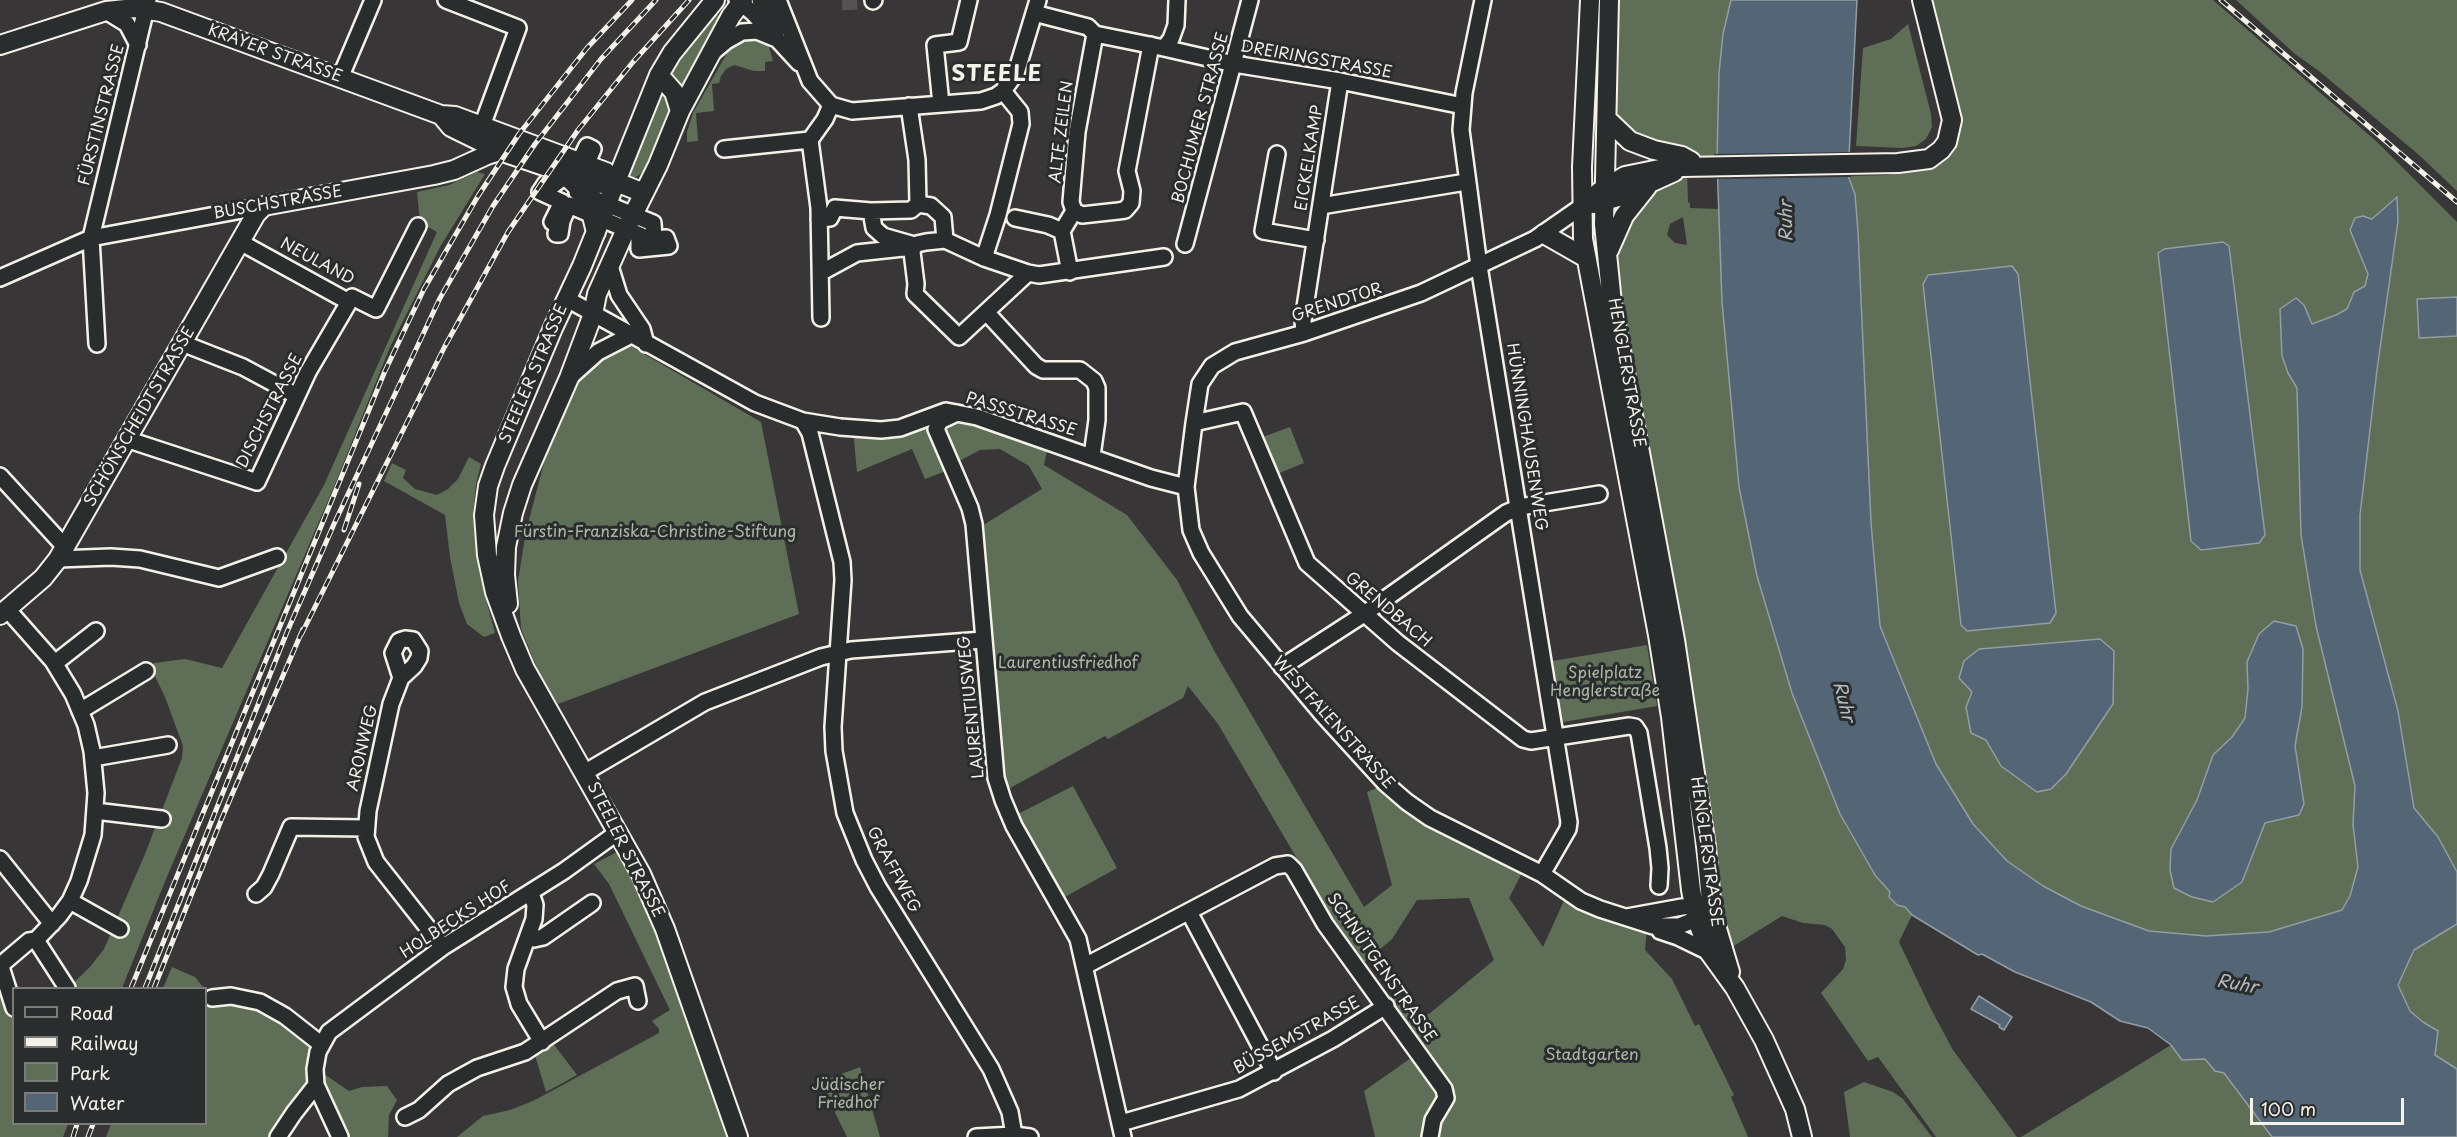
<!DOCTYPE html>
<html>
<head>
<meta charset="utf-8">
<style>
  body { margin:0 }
  #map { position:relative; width:2457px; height:1137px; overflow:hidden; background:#383637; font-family:"Playpen Sans",sans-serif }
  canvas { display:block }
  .legend { position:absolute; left:12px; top:987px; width:195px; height:138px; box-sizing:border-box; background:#2a2d2e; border:2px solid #7b7b78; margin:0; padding:8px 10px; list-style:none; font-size:18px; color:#f4f1e8 }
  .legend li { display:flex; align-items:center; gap:12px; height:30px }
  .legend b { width:30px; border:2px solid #7b7b78 }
  .scale { position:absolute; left:2250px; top:1098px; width:154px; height:27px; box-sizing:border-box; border:3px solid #f4f1e8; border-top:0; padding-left:8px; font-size:18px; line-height:21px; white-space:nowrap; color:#f4f1e8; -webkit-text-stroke:4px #2a2d2e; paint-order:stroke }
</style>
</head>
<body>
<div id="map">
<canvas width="2457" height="1137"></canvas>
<ul class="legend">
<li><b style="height:8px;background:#2a2d2e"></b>Road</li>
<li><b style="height:8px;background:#f4f1e8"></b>Railway</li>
<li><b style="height:16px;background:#5f6f57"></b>Park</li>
<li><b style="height:16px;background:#546576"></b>Water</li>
</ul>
<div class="scale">100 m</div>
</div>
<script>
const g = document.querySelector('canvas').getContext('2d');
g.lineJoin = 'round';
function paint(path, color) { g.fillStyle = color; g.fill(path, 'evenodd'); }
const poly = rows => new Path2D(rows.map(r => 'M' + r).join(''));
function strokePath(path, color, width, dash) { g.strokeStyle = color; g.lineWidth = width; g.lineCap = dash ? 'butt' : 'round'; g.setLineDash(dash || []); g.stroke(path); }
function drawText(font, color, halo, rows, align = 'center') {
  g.font = font + ' "Playpen Sans",sans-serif'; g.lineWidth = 6; g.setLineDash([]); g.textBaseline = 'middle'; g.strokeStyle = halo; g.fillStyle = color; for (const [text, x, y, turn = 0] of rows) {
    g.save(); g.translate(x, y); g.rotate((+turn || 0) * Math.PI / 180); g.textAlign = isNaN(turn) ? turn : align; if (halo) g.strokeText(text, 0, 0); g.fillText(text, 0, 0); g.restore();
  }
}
const green = poly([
  [1608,0,1731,0,1723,34,1719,73,1717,161,1682,163,1609,119],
  [1927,0,2213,0,2376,141,2457,222,2457,872,2438,837,2414,808,2398,711,2360,570,2360,515,2377,370,2398,221,2396,197,2372,220,2363,216,2362,261,2368,274,2365,286,2354,292,2347,309,2336,315,2311,324,2304,305,2283,340,2282,356,2288,373,2297,387,2301,535,2355,786,2353,825,2358,867,2350,896,2342,910,2269,932,2206,936,2149,931,2081,906,2043,886,2007,861,1973,824,1936,764,1880,627,1871,523,1864,391,1848,176,1887,175,1926,168,1955,140],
  [2236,0,2457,0,2457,191,2419,155,2319,71,2295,54],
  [713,12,722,17,694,63,670,110,660,143,650,164,638,176,631,179,624,173,657,97,682,55],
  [1908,24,1931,114,1932,127,1926,139,1916,146,1903,148,1856,146,1863,48,1891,39],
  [751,36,759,38,768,44,773,61,765,62,765,71,754,71,734,65,726,69,721,76,719,83,712,84,714,111,696,113,698,141,687,142,687,132,693,113,730,48,740,40],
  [1687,170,1688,202,1690,203,1690,208,1719,209,1722,302,1739,487,1771,623,1792,693,1846,826,1875,875,1890,892,1897,905,1905,907,1912,915,1899,942,1932,1011,1953,1050,2017,1137,1936,1137,1878,1057,1868,1061,1821,993,1843,969,1846,960,1845,947,1832,929,1825,925,1803,923,1782,916,1724,952,1623,325,1614,256,1620,234,1657,187],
  [1683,217,1687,245,1675,243,1667,235,1670,224],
  [477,172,485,174,440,247,390,347,333,489,166,879,122,988,68,988,90,967,104,949,145,854,182,758,183,746,165,697,151,668,154,663,185,659,222,668,324,485,437,232,420,222,417,192,449,185],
  [627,344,761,422,799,614,558,704,542,680,521,629,518,581,526,531,564,387,597,359],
  [965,418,1047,450,1044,465,1127,515,1177,580,1216,654,1364,907,1392,885,1367,792,1384,785,1525,867,1509,898,1543,947,1567,894,1647,926,1645,950,1672,979,1695,1026,1699,1024,1734,1095,1731,1097,1748,1137,1375,1137,1364,1091,1418,1053,1382,996,1403,996,1420,1015,1429,1014,1494,960,1469,898,1417,900,1392,939,1360,966,1218,724,1188,686,1183,698,1108,739,1105,736,1001,793,975,530,1042,489,1029,466,1000,449,980,450,950,466,951,469,925,479,912,449,857,472,853,429],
  [1290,427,1304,463,1277,474,1263,437],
  [469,457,481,464,476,484,473,514,484,592,495,633,484,637,467,624,459,603,450,557,445,515,384,481,392,463,406,470,403,478,415,489,437,495,448,489,458,479],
  [1647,645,1657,706,1563,722,1553,661],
  [1073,786,1117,868,1063,898,1014,816],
  [617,852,640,875,738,1137,457,1137,483,1116,510,1110,533,1101,659,1033,659,1029,652,1021,670,1010,609,884,594,864],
  [2457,924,2457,1069,2435,1055,2438,1031,2423,1022,2410,1011,2398,985,2414,950],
  [0,965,5,965,13,1004,14,1124,68,1124,63,1137,0,1137],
  [172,967,195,977,204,988,163,988],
  [206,990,212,998,260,1002,322,1045,315,1068,349,1091,362,1087,387,1086,397,1100,389,1115,388,1137,342,1137,316,1085,277,1137,106,1137,111,1124,206,1124],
  [552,1042,577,1075,546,1092,534,1052],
  [2171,1045,2182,1059,2205,1059,2215,1071,2224,1073,2272,1137,2021,1137],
  [860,1067,880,1137,847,1137,820,1082],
  [1864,1082,1893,1092,1903,1099,1932,1137,1850,1137,1844,1092]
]);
const water = poly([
  [1731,0,1857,0,1848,176,1855,194,1858,232,1871,523,1880,626,1936,764,1973,824,2007,861,2043,886,2081,906,2149,931,2206,936,2269,932,2342,910,2350,896,2358,867,2353,825,2355,786,2316,626,2301,535,2297,388,2288,373,2282,356,2280,309,2296,298,2304,305,2312,324,2336,315,2347,309,2354,292,2365,286,2368,274,2350,230,2355,218,2363,216,2372,219,2397,197,2398,221,2377,370,2360,515,2360,570,2398,711,2414,808,2438,837,2457,872,2457,924,2414,950,2398,985,2410,1011,2423,1022,2438,1031,2435,1055,2457,1069,2457,1137,2272,1137,2224,1073,2215,1071,2205,1059,2182,1060,2171,1045,2148,1028,2120,1021,2091,1002,2015,972,1982,954,1978,955,1912,915,1905,907,1897,905,1889,897,1890,892,1875,875,1840,814,1792,693,1757,576,1739,487,1722,302,1717,161,1719,73,1723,34,1731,0],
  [2223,242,2229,246,2265,535,2259,543,2201,550,2191,541,2158,253,2164,249,2223,242],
  [2012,266,2018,274,2056,613,2050,623,1967,631,1961,625,1923,284,1928,275,2012,266],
  [2457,297,2457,336,2419,338,2417,299,2457,297],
  [2274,621,2296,626,2303,649,2302,707,2295,746,2304,804,2299,815,2265,823,2242,882,2213,902,2192,897,2174,888,2170,870,2171,849,2197,800,2213,755,2232,737,2245,718,2248,689,2247,662,2259,634,2274,621],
  [2100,639,2114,651,2113,704,2066,774,2051,789,2037,792,2001,766,1986,740,1971,733,1966,707,1972,692,1959,678,1964,661,1979,649,2100,639],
  [1979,996,2012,1017,2004,1030,1999,1027,2000,1025,1971,1009,1979,996]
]);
const pier = poly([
  [1851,152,1851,177,1715,179,1714,154]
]);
const minorTunnel = poly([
  [842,3,873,1]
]);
const minor = poly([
  [446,0,518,28,482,126,472,130],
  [737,0,753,13,799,63],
  [760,0,784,27],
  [778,0,810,81,831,105,852,111,981,101,996,96,1003,91,1016,73,1038,0],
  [1483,0,1464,93,1461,130,1479,266,1569,822,1568,829,1542,874],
  [873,1,874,0],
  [106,11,127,24,138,45],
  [1034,13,1088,27,1095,34,1164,48,1234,64,1340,81,1463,106],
  [1164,48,1171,39,1176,25,1177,0],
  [713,52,726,41,742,32,757,31,774,38],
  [340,78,373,0],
  [941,104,935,45,959,42,969,0],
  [909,106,917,160,918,204],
  [810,140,819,208,821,318],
  [587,146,593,149,577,187,577,192,653,223,654,239,666,238,669,246,639,249,639,240,642,236,569,205,562,221,560,234,556,234,558,225,552,222,562,202,540,192,546,183,552,186,577,167,587,146],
  [724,149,810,140,825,119,831,105],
  [1277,154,1263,231,1316,240],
  [1321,206,1466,182],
  [1581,207,1535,239,1421,293,1304,333,1235,352,1212,366,1200,384,1194,423,1186,487,1191,530,1201,553,1240,616,1323,715,1385,783,1407,802,1430,818,1542,874,1581,901,1600,909,1653,926,1679,926,1707,915],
  [871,211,911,210,918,204,931,206,943,217,945,240],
  [1074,211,1082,215,1118,211,1125,210,1131,203,1132,191,1127,171,1151,45],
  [1015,218,1048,225,1062,231],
  [819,219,830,218,835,208,871,211,874,228,883,236,911,244,916,284,915,294,959,337,1028,273],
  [240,242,349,302,352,297,376,309,418,226],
  [1185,244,1250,0],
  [984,258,998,215,1021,124,1020,112,1003,91],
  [610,266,619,295,642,329,646,344],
  [822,272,857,253,903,248,912,249,917,244,926,242,945,240,984,258,1028,273,1039,275,1164,257],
  [1070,272,1062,231,1074,211,1071,202,1077,132,1095,34],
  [0,278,91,238,264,206],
  [567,299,755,403,803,421,840,427,881,430,900,428,946,411,977,417,1151,478,1186,487],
  [987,313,1036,366,1043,370,1080,370,1094,381,1097,388,1097,420,1092,456],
  [1304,333,1303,320,1340,81],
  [182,343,243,367,297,396],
  [97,344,91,238,148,0],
  [569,378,598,352,631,335],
  [957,413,940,421,936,429,970,508,974,524,996,778,1003,800,1014,826,1078,939,1123,1137],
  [803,421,810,433,842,562,843,580,833,727,834,751,845,813,864,860,878,887,991,1069,1010,1112,1014,1135],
  [1194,423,1243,412,1307,563,1398,643,1523,739,1531,741,1629,726,1635,727,1639,733,1658,848,1660,868,1659,886],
  [126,439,257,482,308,372,349,302],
  [0,476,65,547],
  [58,559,111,557,140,559,219,578,277,557],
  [7,609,53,661,73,694,86,725,92,751,96,793,93,835,79,881,70,901,59,916,36,940,29,941,2,964,2,970,14,1008],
  [405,639,413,640,420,651,419,658,414,666,401,678,393,653,399,641,405,639],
  [55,663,96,631],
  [1282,667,1364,614,1506,513,1520,507,1599,494],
  [401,678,391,704,368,811,366,837,376,862,443,947],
  [80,711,146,671],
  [93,758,168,745],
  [584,773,705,702,821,657,851,650,983,640],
  [95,811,162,819],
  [0,859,52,924],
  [531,893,535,905,534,919,516,969,514,987,519,1004,542,1042],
  [256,894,264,887,271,874,291,827,366,828],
  [70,901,120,929],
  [1189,912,1274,1072],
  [1627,917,1682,907,1694,906,1704,908],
  [1660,931,1678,937,1709,952],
  [528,937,534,939,543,937,592,903],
  [36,940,67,988],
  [1085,966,1275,866,1288,864,1294,870,1325,924,1444,1089,1446,1098,1433,1120,1430,1137],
  [212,998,231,996,260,1002,285,1016,322,1045],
  [405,1117,419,1110,448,1084,477,1068,525,1052,617,991,635,986,638,1001],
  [1121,1123,1239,1089,1333,1039,1386,1006],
  [278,1137,294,1113,316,1085],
  [340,1137,316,1085,315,1069,318,1052,329,1032,443,947,564,871,618,832],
  [976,1137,1014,1135,1030,1137]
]);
const major = poly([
  [715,0,672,53,659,75,582,266,553,328,495,466,488,486,484,515,487,555,495,592,511,636,525,669,641,874,665,929,738,1137],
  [1590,0,1582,167,1583,239,1658,635,1671,717,1691,890,1697,920,1709,952,1735,988,1764,1040,1795,1109,1802,1137],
  [1609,0,1604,224,1612,303,1675,640,1706,847,1712,912,1730,972],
  [0,45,106,11,135,8,161,12,441,115,455,116,606,172,616,182,644,193],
  [659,75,674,92,680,111],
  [441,115,451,127,500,151,597,184,616,182],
  [1608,120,1630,141,1654,150,1682,156,1691,161],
  [565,175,587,196,596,232],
  [1599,192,1625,176,1679,165,1683,167,1898,163,1929,159,1941,150,1947,142,1952,120,1922,0],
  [1594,204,1621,196,1674,172],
  [1544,234,1586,258],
  [1609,250,1624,216,1647,187],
  [508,604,505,575,506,547,513,513,522,485,569,378,593,314,597,294,627,227,658,165,680,111,731,16,743,0],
  [0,615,43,578,58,559,256,214,264,206,434,175,454,170,487,155,500,151]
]);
const rail = poly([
  [2221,0,2457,202],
  [344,530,359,484],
  [301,635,445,346,508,232,578,130,633,62,689,0],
  [131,988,385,371,424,289,478,196,519,134,587,48,632,0],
  [145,988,287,632,334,524,440,298,493,206,535,144,601,59,656,0],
  [154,988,222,818,303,629],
  [73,1137,77,1124],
  [88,1137,93,1124]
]);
const streetNames = [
  ["KRAYER STRASSE",275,54,20],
  ["DREIRINGSTRASSE",1316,60,10],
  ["FÜRSTINSTRASSE",102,115,-76],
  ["BOCHUMER STRASSE",1201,118,-75],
  ["ALTE ZEILEN",1062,132,-83],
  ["EICKELKAMP",1310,158,-81],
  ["BUSCHSTRASSE",278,203,-10],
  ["NEULAND",317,262,28],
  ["GRENDTOR",1337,303,-18],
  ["HENGLERSTRASSE",1626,373,80],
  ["STEELER STRASSE",534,374,-67],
  ["DISCHSTRASSE",270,411,-63],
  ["PASSSTRASSE",1021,415,17],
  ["SCHÖNSCHEIDTSTRASSE",140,417,-60],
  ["HÜNNINGHAUSENWEG",1526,437,81],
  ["GRENDBACH",1388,610,40],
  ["LAURENTIUSWEG",972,707,-96],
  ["WESTFALENSTRASSE",1333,723,48],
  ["ARONWEG",363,748,-77],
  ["STEELER STRASSE",625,850,63],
  ["HENGLERSTRASSE",1706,852,82],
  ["GRAFFWEG",893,870,62],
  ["HOLBECKS HOF",456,920,-33],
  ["SCHNÜTGENSTRASSE",1381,968,55],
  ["BÜSSEMSTRASSE",1297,1036,-29]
];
const parkNames = [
  ["Fürstin-Franziska-Christine-Stiftung",655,533],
  ["Laurentiusfriedhof",1068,664],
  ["Spielplatz",1605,674],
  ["Henglerstraße",1605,692],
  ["Stadtgarten",1592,1056],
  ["Jüdischer",848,1086],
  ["Friedhof",848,1104]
];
const waterNames = [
  ["Ruhr",1787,221,-91],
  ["Ruhr",1843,702,76],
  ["Ruhr",2237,985,10]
];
const districtNames = [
  ["STEELE",997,75]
];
paint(green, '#5f6f57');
paint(water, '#546576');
strokePath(water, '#949da4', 1.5);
paint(pier, '#383637');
strokePath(minorTunnel, '#545252', 15, [15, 8]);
strokePath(minor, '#f4f1e8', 20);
strokePath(major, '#f4f1e8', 22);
strokePath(minor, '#2a2d2e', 15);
strokePath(major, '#2a2d2e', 18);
strokePath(rail, '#f4f1e8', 5);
strokePath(rail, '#2a2d2e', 3, [9]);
drawText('16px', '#f4f1e8', '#2a2d2e', streetNames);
drawText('16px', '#b1b6a7', '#2a2d2e', parkNames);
drawText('italic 18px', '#b4b9ba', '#2a2d2e', waterNames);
g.letterSpacing = '1.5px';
drawText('bold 22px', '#f4f1e8', '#2a2d2e', districtNames);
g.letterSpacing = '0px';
</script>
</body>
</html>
